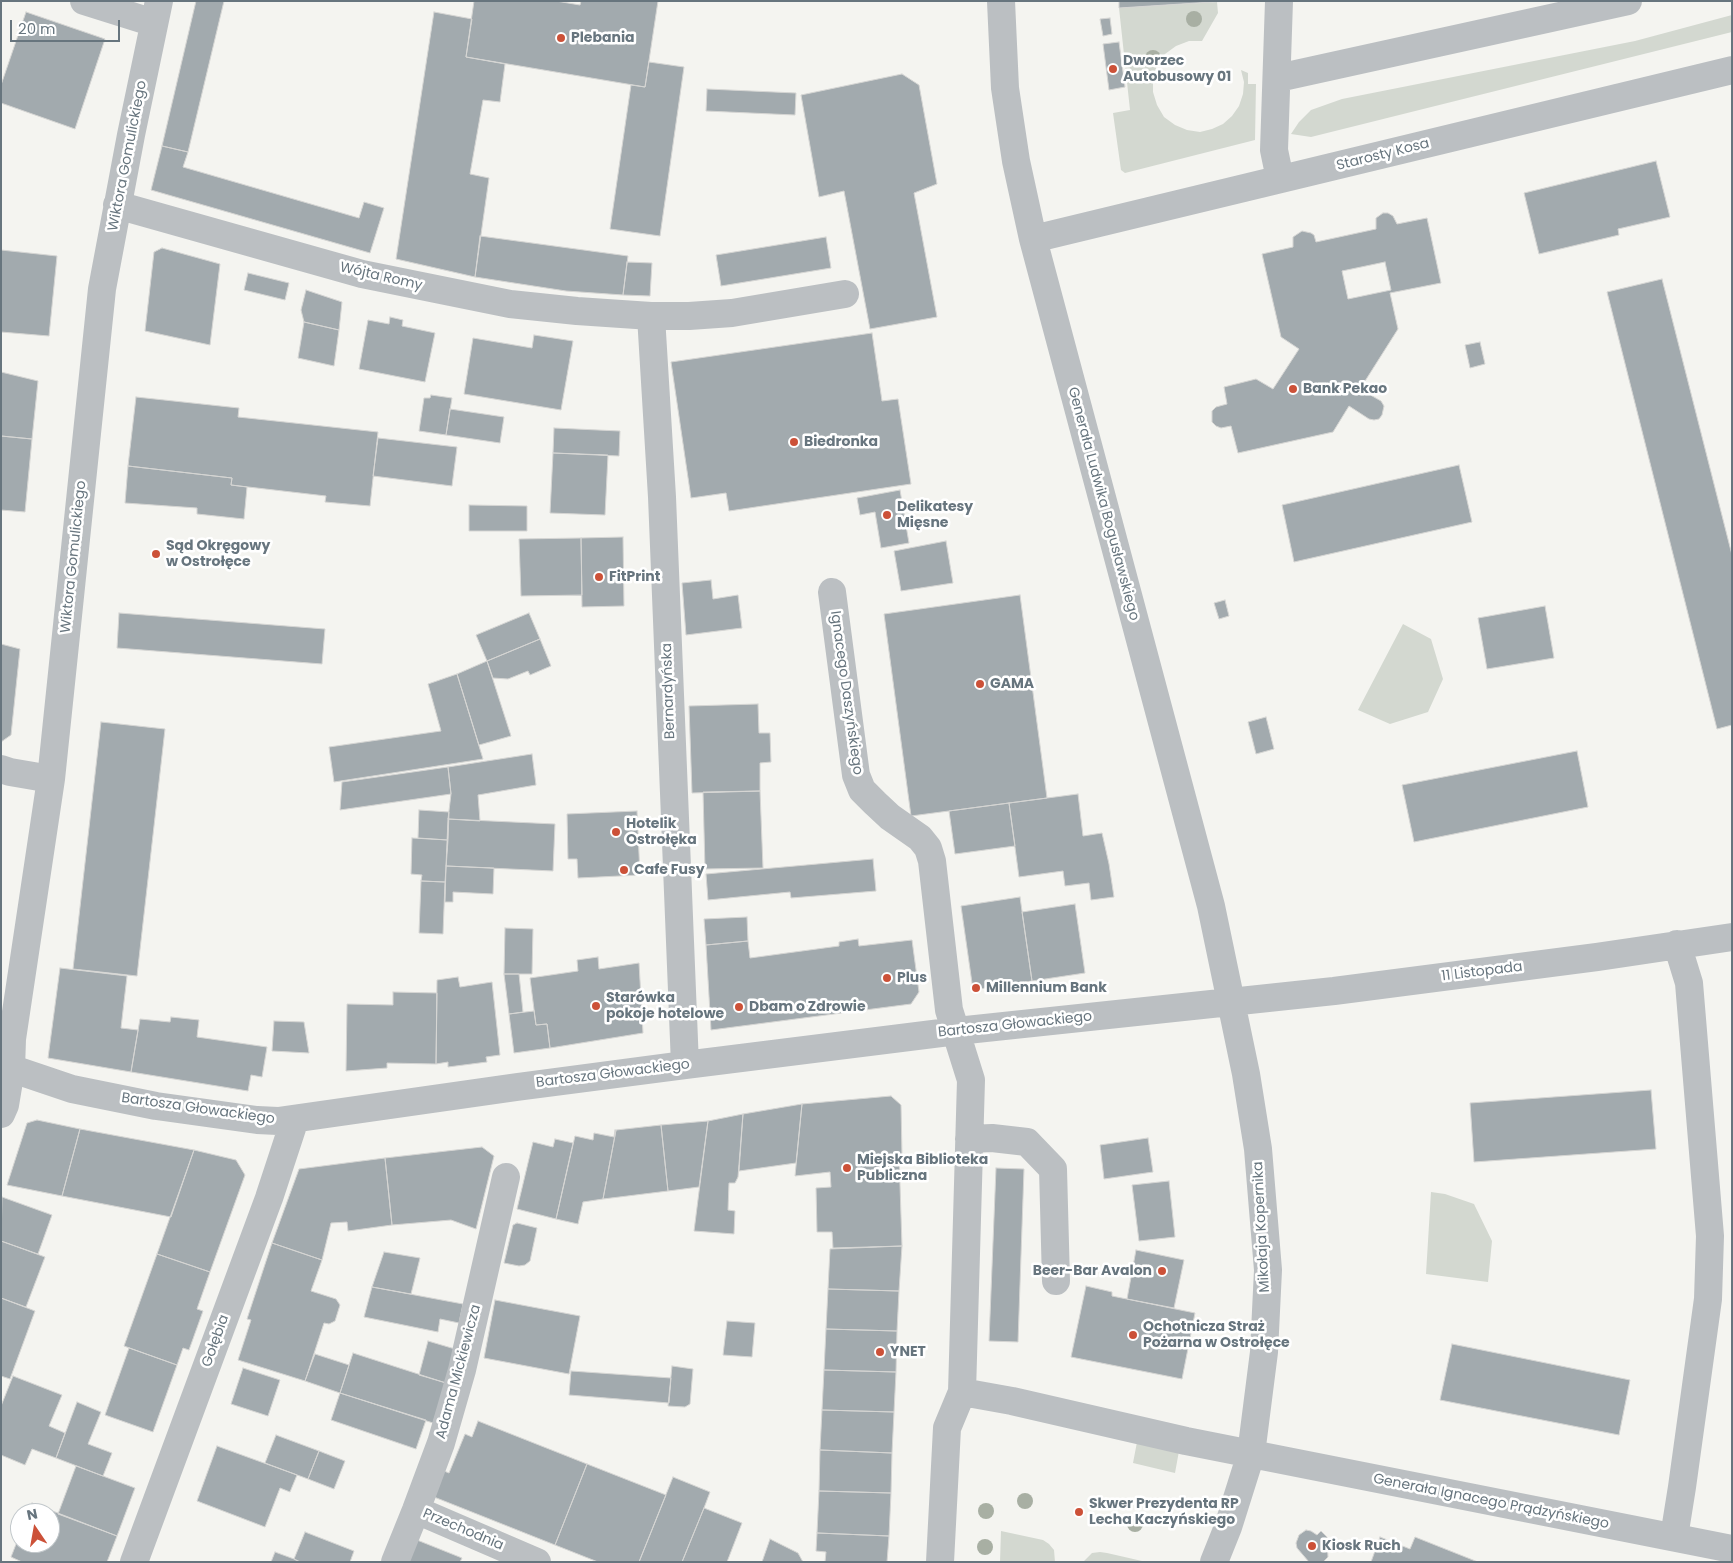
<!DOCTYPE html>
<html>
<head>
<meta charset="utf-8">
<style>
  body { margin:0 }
  #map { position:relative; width:1733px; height:1563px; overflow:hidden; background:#f4f4f0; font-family:Poppins,sans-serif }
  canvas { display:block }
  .frame { position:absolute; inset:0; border:2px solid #67757e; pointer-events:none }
  .north { position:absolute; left:10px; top:1503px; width:50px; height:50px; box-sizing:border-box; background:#fff; border:1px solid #c2c8cb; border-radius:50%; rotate:348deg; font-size:14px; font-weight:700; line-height:20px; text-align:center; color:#67757e }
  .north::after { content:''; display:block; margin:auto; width:18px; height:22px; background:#cc5138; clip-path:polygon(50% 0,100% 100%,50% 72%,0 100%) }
  .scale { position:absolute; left:10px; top:20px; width:110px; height:22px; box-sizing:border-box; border:2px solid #67757e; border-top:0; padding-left:6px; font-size:15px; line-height:18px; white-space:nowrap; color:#67757e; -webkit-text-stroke:4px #fff; paint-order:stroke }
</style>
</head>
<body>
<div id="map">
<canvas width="1733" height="1563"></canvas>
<div class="frame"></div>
<div class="north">N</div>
<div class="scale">20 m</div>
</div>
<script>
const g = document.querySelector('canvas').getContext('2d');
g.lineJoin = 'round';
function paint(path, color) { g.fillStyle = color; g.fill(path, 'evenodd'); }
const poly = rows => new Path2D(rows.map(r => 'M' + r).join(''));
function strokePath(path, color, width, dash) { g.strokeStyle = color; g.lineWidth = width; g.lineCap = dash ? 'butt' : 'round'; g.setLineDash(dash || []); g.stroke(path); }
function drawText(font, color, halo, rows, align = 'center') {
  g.font = font + ' Poppins,sans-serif'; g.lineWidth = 5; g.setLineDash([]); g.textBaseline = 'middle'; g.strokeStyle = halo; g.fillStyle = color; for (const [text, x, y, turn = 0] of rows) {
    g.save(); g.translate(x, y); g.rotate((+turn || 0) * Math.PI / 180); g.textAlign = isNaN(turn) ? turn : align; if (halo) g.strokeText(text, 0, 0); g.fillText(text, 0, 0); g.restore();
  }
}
const green = poly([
  [1217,2,1218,13,1202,41,1189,41,1176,46,1165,54,1157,65,1153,78,1153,92,1157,105,1164,117,1175,125,1187,130,1200,132,1212,129,1223,124,1232,116,1239,106,1243,94,1244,82,1241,70,1248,73,1248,84,1256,84,1255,140,1125,173,1121,170,1113,113,1130,110,1119,8],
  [1732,15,1732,32,1311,137,1291,134,1299,122,1311,110,1342,99,1635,41],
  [1403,624,1431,639,1443,679,1428,712,1390,724,1358,710],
  [1431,1192,1445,1194,1474,1204,1492,1241,1488,1282,1426,1274],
  [1137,1442,1179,1451,1175,1473,1133,1463],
  [1001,1531,1043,1540,1049,1544,1054,1550,1055,1562,1000,1562],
  [1100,1552,1107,1553,1142,1561,1083,1562,1092,1553]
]);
const building = poly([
  [196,1,224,1,188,152,162,146,196,1],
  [474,1,556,1,580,5,581,1,658,1,645,87,466,57,474,1],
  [1119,1,1228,1,1119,8,1119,1],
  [26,12,105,39,75,129,1,103,1,85,26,12],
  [434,12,472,19,466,57,505,64,500,102,483,100,470,174,489,178,475,277,396,259,434,12],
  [1110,18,1112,34,1103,36,1100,19,1110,18],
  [1119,42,1125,87,1109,90,1103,44,1119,42],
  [649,62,684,67,660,236,610,229,631,85,645,87,649,62],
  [902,74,919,85,937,184,914,193,937,317,870,329,844,191,819,197,801,95,902,74],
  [707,89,796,93,795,115,706,111,707,89],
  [162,146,188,152,183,167,359,218,364,202,384,208,370,253,151,190,162,146],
  [1656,161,1670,217,1618,229,1619,235,1539,254,1524,193,1656,161],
  [1383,213,1388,213,1393,216,1397,224,1427,218,1441,283,1390,293,1398,329,1360,389,1381,401,1384,406,1382,415,1379,419,1374,420,1369,419,1349,406,1333,432,1238,453,1231,426,1221,428,1216,426,1212,422,1212,411,1216,407,1227,404,1224,387,1256,379,1273,389,1299,349,1281,337,1262,254,1293,247,1293,237,1302,231,1311,233,1314,235,1316,242,1376,229,1376,218,1383,213],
  [1385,262,1391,290,1348,299,1342,271,1385,262],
  [480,236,628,256,623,295,566,291,475,277,480,236],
  [826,237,831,268,721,286,716,255,826,237],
  [162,248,220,264,210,345,145,331,154,252,162,248],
  [1,250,57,256,49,336,1,332,1,250],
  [627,262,652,263,650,296,623,295,627,262],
  [248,273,289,283,285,300,244,290,248,273],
  [1662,279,1732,555,1732,725,1717,729,1607,292,1662,279],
  [306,290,342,302,339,330,304,322,301,310,306,290],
  [390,317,403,320,402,326,435,333,425,382,359,369,368,320,389,324,390,317],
  [304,322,339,330,334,366,298,358,304,322],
  [872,333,882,401,898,399,911,484,729,511,726,493,691,498,671,362,872,333],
  [534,335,573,341,561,410,464,394,473,338,532,348,534,335],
  [1480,342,1485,364,1470,368,1465,345,1480,342],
  [1,372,38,381,32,439,1,436,1,372],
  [431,395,452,398,446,435,419,431,424,398,430,398,431,395],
  [136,397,239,408,238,417,378,432,370,506,325,502,326,496,231,485,232,478,128,466,136,397],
  [450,409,504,417,500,443,446,435,450,409],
  [554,428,620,431,619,456,553,453,554,428],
  [1,436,32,439,25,512,1,510,1,436],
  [378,438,457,447,452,486,373,476,378,438],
  [553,453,608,455,605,515,550,513,553,453],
  [1459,465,1472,522,1294,562,1282,505,1459,465],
  [128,466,232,478,231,485,247,487,244,519,197,514,197,508,125,503,128,466],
  [900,490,909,543,881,548,875,512,860,515,857,498,900,490],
  [469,505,527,506,527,531,469,531,469,505],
  [623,537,624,606,582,607,581,538,623,537],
  [581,538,582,595,521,596,519,539,581,538],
  [946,541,953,583,901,591,894,551,946,541],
  [711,580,713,599,738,595,742,628,686,635,682,583,711,580],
  [1020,595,1047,798,911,816,884,614,1020,595],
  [1225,600,1229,616,1219,619,1214,603,1225,600],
  [1545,606,1554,658,1487,669,1478,618,1545,606],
  [119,613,325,629,322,664,117,648,119,613],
  [529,613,540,639,487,661,476,635,529,613],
  [540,639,551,666,530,675,528,671,508,679,493,678,487,661,540,639],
  [1,644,20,649,11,735,1,742,1,644],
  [487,661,511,736,479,745,457,674,487,661],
  [457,674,483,759,334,782,329,747,441,731,428,684,457,674],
  [758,704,759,733,770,733,771,762,760,763,760,791,692,793,689,706,758,704],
  [1266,717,1274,749,1256,754,1248,722,1266,717],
  [101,722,165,729,137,976,73,969,101,722],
  [1577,751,1588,807,1414,842,1402,785,1577,751],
  [532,754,536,785,478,795,480,821,448,819,451,794,448,767,532,754],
  [448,767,451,794,340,810,342,782,448,767],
  [760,791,763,868,705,869,703,792,760,791],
  [1078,794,1083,836,1102,833,1109,864,1114,897,1091,900,1089,883,1065,886,1063,871,1019,877,1009,803,1078,794],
  [1009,803,1015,846,955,854,949,811,1009,803],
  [419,810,449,812,448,840,418,838,419,810],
  [637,811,640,875,578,878,577,859,568,859,567,814,637,811],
  [448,819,555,824,553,871,446,866,448,819],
  [412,838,448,840,445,882,421,881,422,875,411,874,412,838],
  [873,859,876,891,791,898,790,892,708,900,706,874,873,859],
  [446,866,494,868,493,894,453,892,453,902,445,902,446,866],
  [421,881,445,882,443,934,419,933,421,881],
  [1020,897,1032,981,973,990,961,906,1020,897],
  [1075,904,1085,973,1032,981,1022,912,1075,904],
  [747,917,748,941,706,945,704,919,747,917],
  [505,928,533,929,532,974,504,974,505,928],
  [858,939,859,946,912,940,919,992,911,1004,711,1030,706,945,748,941,750,958,839,946,839,942,858,939],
  [598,957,599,969,639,963,643,1033,550,1048,547,1024,536,1025,530,978,578,971,577,960,598,957],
  [60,968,127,976,121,1028,138,1030,131,1072,48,1058,60,968],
  [504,974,519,974,523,1012,509,1014,504,974],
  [458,977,460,987,492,982,500,1055,486,1057,487,1062,448,1067,448,1062,436,1064,437,980,458,977],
  [393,992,437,993,436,1064,387,1063,387,1068,346,1071,347,1004,393,1005,393,992],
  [534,1011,536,1025,547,1024,550,1048,514,1053,509,1014,534,1011],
  [171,1017,199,1020,197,1037,267,1047,262,1077,251,1075,248,1091,131,1072,140,1019,170,1022,171,1017],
  [274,1021,304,1022,309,1053,272,1051,274,1021],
  [1651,1090,1656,1149,1474,1162,1470,1103,1651,1090],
  [891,1096,901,1105,902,1155,899,1155,902,1246,833,1248,832,1232,817,1232,816,1188,831,1187,830,1172,795,1176,802,1104,891,1096],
  [802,1104,796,1163,739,1171,743,1114,802,1104],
  [743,1114,738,1177,735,1183,729,1183,728,1210,735,1211,734,1234,694,1231,708,1121,743,1114],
  [37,1120,80,1129,62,1196,7,1185,27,1123,37,1120],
  [708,1121,699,1187,668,1191,661,1125,708,1121],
  [661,1125,668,1191,603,1199,616,1130,661,1125],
  [80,1129,194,1150,171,1217,62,1196,80,1129],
  [615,1130,616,1130,603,1199,583,1202,578,1224,556,1219,575,1136,593,1140,594,1133,614,1137,615,1130],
  [1148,1138,1153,1172,1104,1179,1100,1145,1148,1138],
  [555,1139,573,1143,556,1219,517,1209,533,1142,553,1147,555,1139],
  [482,1147,494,1156,476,1229,451,1220,392,1225,385,1158,482,1147],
  [194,1150,236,1160,245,1175,210,1272,157,1254,194,1150],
  [385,1158,392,1225,348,1231,347,1222,331,1223,322,1260,272,1243,299,1169,385,1158],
  [996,1168,1024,1169,1018,1342,989,1341,996,1168],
  [1169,1181,1175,1237,1139,1241,1132,1185,1169,1181],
  [2,1197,52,1215,38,1254,1,1241,2,1197],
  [517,1223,537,1228,530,1261,525,1265,519,1266,504,1263,513,1225,517,1223],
  [1,1241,45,1257,26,1307,1,1298,1,1241],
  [272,1243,322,1260,311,1291,336,1299,340,1305,335,1321,329,1324,324,1323,305,1381,238,1360,251,1320,247,1319,272,1243],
  [902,1246,899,1291,828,1289,830,1249,902,1246],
  [1136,1250,1184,1260,1174,1308,1127,1299,1136,1250],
  [384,1252,420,1258,411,1294,372,1287,384,1252],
  [157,1254,210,1272,197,1309,203,1311,189,1350,183,1348,177,1365,124,1346,157,1254],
  [1086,1286,1112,1292,1112,1296,1195,1313,1182,1379,1071,1357,1086,1286],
  [372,1287,463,1304,459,1323,440,1319,438,1332,364,1317,372,1287],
  [828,1289,899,1291,897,1331,826,1329,828,1289],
  [1,1298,35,1311,10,1379,1,1376,1,1298],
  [495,1300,580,1316,569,1374,484,1358,495,1300],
  [727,1321,755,1323,752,1357,723,1355,727,1321],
  [826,1329,897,1331,896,1372,824,1370,826,1329],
  [428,1341,455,1349,446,1383,419,1375,428,1341],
  [1452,1344,1630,1380,1619,1435,1440,1400,1452,1344],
  [129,1348,177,1365,153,1432,105,1415,129,1348],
  [353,1353,446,1383,433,1423,340,1393,353,1353],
  [315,1354,349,1365,340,1393,305,1381,315,1354],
  [672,1366,693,1369,690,1404,685,1407,668,1406,672,1366],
  [243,1368,280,1380,268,1416,231,1404,243,1368],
  [824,1370,896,1372,894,1412,822,1410,824,1370],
  [571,1371,671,1378,669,1403,569,1395,571,1371],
  [13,1376,62,1395,49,1426,65,1433,56,1458,32,1449,25,1465,1,1455,1,1406,13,1376],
  [340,1393,426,1420,416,1449,331,1420,340,1393],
  [77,1402,101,1412,88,1444,112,1453,103,1476,56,1458,77,1402],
  [822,1410,894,1412,892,1453,820,1450,822,1410],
  [478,1421,587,1464,555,1545,429,1495,439,1469,449,1473,465,1434,472,1437,478,1421],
  [276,1435,319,1451,308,1479,265,1463,276,1435],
  [217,1446,297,1475,290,1492,280,1488,265,1527,197,1501,217,1446],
  [820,1450,892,1453,891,1493,819,1491,820,1450],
  [319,1451,345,1461,334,1489,308,1479,319,1451],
  [587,1464,666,1495,639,1562,598,1562,555,1545,587,1464],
  [76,1466,135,1488,117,1536,58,1514,76,1466],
  [673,1477,710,1492,704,1508,682,1562,639,1562,673,1477],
  [819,1491,891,1493,889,1536,817,1533,819,1491],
  [32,1503,117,1536,107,1562,22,1562,11,1557,20,1534,20,1543,50,1543,50,1513,28,1513,32,1503],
  [704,1508,742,1523,727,1562,682,1562,704,1508],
  [1306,1530,1311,1531,1317,1535,1321,1531,1327,1537,1328,1557,1323,1562,1309,1562,1297,1548,1296,1543,1299,1535,1306,1530],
  [305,1532,354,1551,350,1562,300,1562,294,1559,305,1532],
  [817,1533,889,1536,887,1562,825,1562,826,1552,816,1551,817,1533],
  [1380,1537,1410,1549,1415,1537,1478,1562,1371,1562,1380,1537],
  [770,1539,798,1553,803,1562,762,1562,770,1539],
  [417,1540,462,1558,460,1562,408,1562,417,1540],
  [275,1552,294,1559,300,1562,271,1562,275,1552]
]);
const minor = poly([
  [84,1,154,23],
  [1001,1,1005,88,1016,161,1033,239,1211,906,1246,1074,1258,1149,1268,1270,1264,1352,1251,1454,1228,1527,1214,1562],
  [1279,1,1274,150,1280,179],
  [1278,78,1628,1],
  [117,205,362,274,510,304,577,311,651,316,689,316,732,313,845,294],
  [1033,239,1732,70],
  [651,316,662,497,685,1065],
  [832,592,856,775,862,790,875,803,890,817,920,838,928,848,932,861,949,1010,971,1080,962,1392,947,1428,940,1562],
  [1,769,10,772,51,779],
  [1,1065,72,1089,156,1106,257,1120,278,1121,517,1087,685,1065,957,1031,1334,991,1597,957,1732,937],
  [1,1114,5,1105,11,1069,12,1039,51,779,102,289,131,135,159,1],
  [969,1139,992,1138,1027,1142,1053,1169,1056,1281],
  [962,1392,1012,1401,1186,1441,1732,1549],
  [416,1510,537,1562],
  [1674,1537,1682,1487,1708,1299,1710,1236,1689,983,1677,944],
  [134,1562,269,1198,295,1119],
  [395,1562,416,1510,441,1443,462,1370,506,1177]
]);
const trees = [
  [1194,19],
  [1153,58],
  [1025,1501],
  [986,1511],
  [1135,1524],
  [985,1547]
];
const markers = [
  [561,38,5,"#cc5138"],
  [1113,69,5,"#cc5138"],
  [1293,389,5,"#cc5138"],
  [794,442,5,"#cc5138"],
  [887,515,5,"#cc5138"],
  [156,554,5,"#cc5138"],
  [599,577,5,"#cc5138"],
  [980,684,5,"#cc5138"],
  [616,832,5,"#cc5138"],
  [624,870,5,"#cc5138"],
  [887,978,5,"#cc5138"],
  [976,988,5,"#cc5138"],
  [596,1006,5,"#cc5138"],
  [739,1007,5,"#cc5138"],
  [847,1168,5,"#cc5138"],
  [1162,1271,5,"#cc5138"],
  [1133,1335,5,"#cc5138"],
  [880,1352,5,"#cc5138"],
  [1079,1512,5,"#cc5138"],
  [1312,1546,5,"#cc5138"]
];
const poiNames = [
  ["Plebania",571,38],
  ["Dworzec",1123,61],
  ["Autobusowy 01",1123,77],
  ["Bank Pekao",1303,389],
  ["Biedronka",804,442],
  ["Delikatesy",897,507],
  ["Mięsne",897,523],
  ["Sąd Okręgowy",166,546],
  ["w Ostrołęce",166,562],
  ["FitPrint",609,577],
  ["GAMA",990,684],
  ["Hotelik",626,824],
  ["Ostrołęka",626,840],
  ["Cafe Fusy",634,870],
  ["Plus",897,978],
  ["Millennium Bank",986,988],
  ["Starówka",606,998],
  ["pokoje hotelowe",606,1014],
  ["Dbam o Zdrowie",749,1007],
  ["Miejska Biblioteka",857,1160],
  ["Publiczna",857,1176],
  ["Beer-Bar Avalon",1152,1271,"right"],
  ["Ochotnicza Straż",1143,1327],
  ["Pożarna w Ostrołęce",1143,1343],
  ["YNET",890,1352],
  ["Skwer Prezydenta RP",1089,1504],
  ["Lecha Kaczyńskiego",1089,1520],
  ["Kiosk Ruch",1322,1546]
];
const streetNames = [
  ["Starosty Kosa",1383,155,-14],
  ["Wiktora Gomulickiego",128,156,-79],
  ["Wójta Romy",381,277,13],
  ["Generała Ludwika Bogusławskiego",1103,504,75],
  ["Wiktora Gomulickiego",74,557,-84],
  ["Bernardyńska",669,691,-92],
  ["Ignacego Daszyńskiego",846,693,82],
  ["11 Listopada",1482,972,-7],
  ["Bartosza Głowackiego",1015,1025,-6],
  ["Bartosza Głowackiego",613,1074,-7],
  ["Bartosza Głowackiego",198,1109,8],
  ["Mikołaja Kopernika",1262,1227,-93],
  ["Gołębia",216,1341,-70],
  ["Adama Mickiewicza",459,1372,-75],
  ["Generała Ignacego Prądzyńskiego",1491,1502,11],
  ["Przechodnia",463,1530,23]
];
paint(green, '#d3d8d0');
paint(building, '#a2aaae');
strokePath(building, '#d5d5d3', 1);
strokePath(minor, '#bbbfc2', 28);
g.fillStyle = '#a8afa3';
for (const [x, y] of trees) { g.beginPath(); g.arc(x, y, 8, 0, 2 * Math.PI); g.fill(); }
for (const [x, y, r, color] of markers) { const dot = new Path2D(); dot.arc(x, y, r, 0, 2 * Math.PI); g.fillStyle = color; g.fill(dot); strokePath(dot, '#fff', 2); }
drawText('bold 14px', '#67757e', '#fff', poiNames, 'left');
drawText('14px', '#67757e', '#fff', streetNames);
</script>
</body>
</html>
